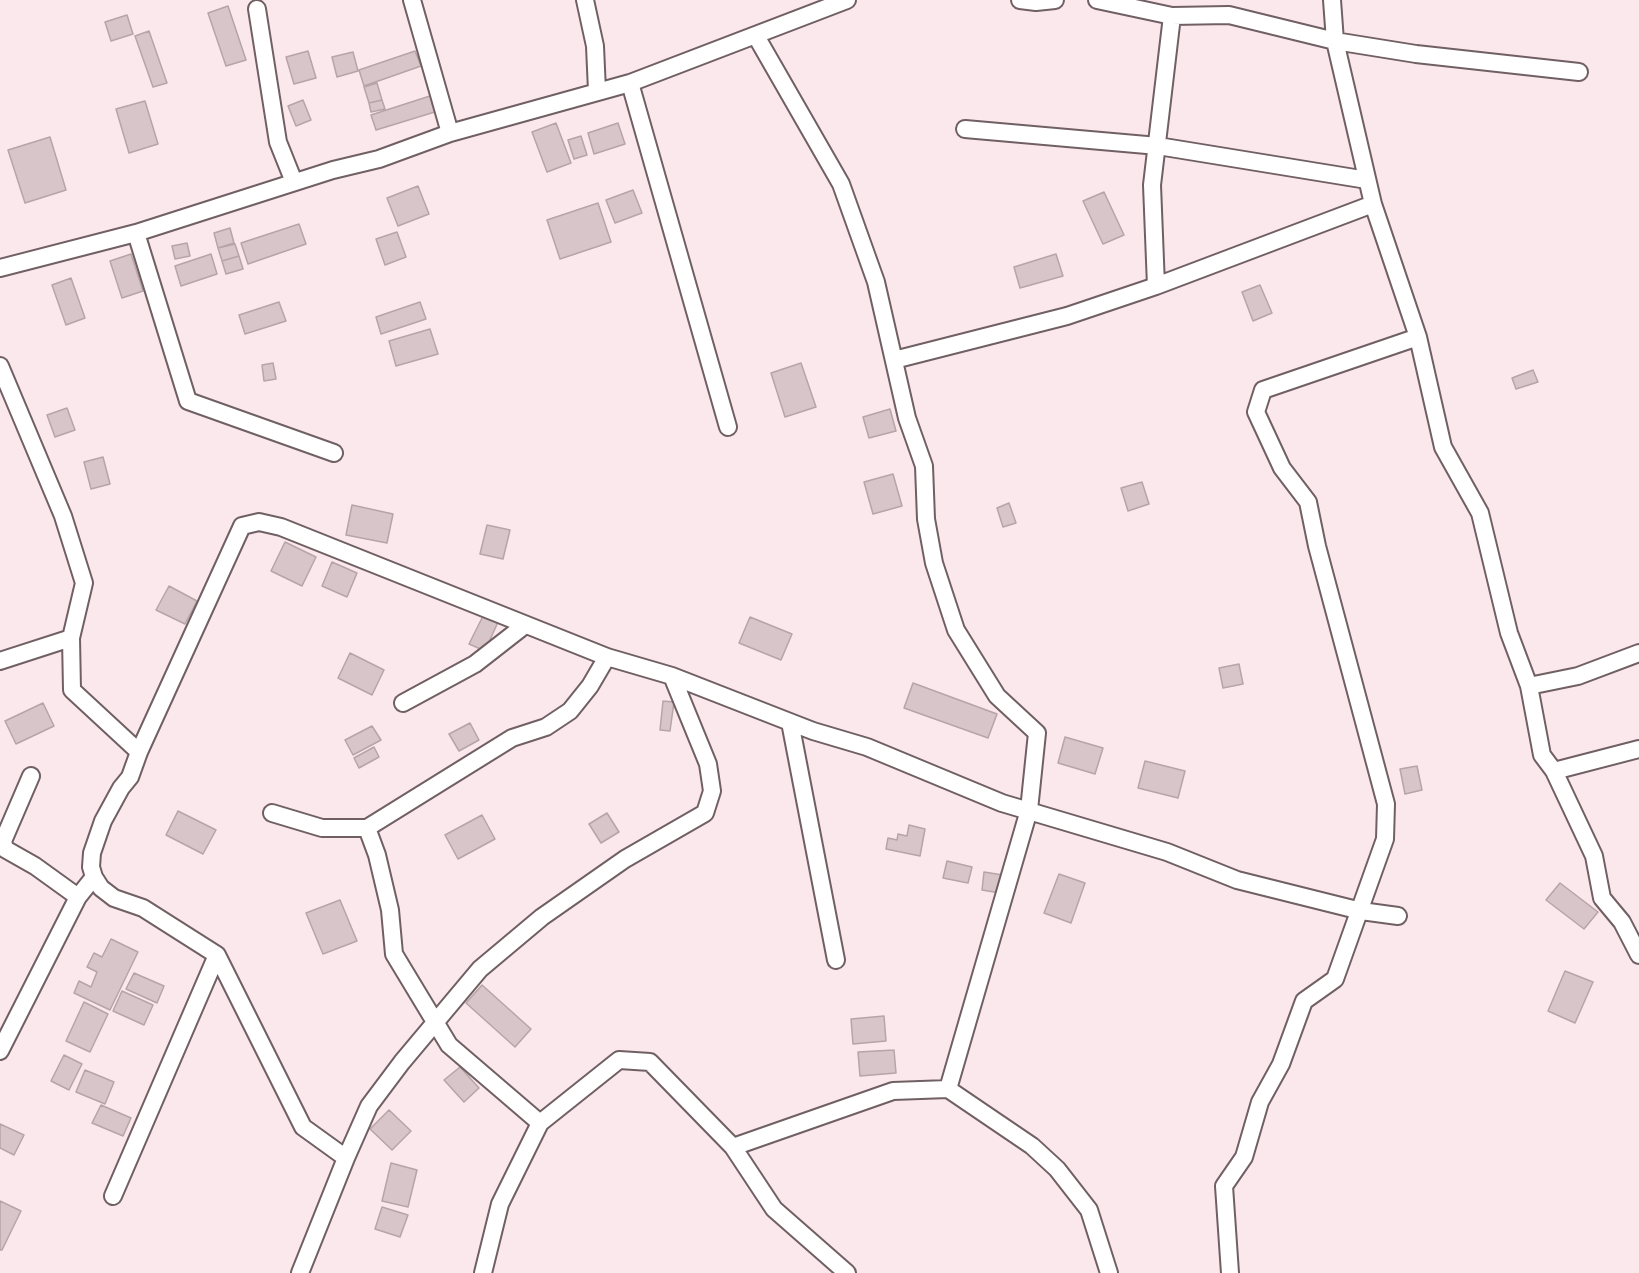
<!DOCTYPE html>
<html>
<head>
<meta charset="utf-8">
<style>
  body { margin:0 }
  canvas { display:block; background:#fbe8ec }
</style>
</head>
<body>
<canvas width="1639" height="1273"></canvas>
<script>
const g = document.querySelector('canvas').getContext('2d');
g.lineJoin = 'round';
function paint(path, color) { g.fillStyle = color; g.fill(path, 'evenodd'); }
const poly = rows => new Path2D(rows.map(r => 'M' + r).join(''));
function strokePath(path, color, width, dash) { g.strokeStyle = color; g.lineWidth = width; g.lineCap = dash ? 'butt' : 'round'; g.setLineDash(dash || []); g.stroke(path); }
const building = poly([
  [228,6,246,60,226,66,208,13,228,6],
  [127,15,133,34,111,41,105,22,127,15],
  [149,31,167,83,153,87,135,36,149,31],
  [308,51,316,78,294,84,286,57,308,51],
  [415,51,421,66,364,86,359,70,415,51],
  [353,52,358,71,337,77,332,57,353,52],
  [377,83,382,100,369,103,364,87,377,83],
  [433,95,438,111,376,130,371,115,433,95],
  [303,100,311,120,296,126,288,106,303,100],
  [382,100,385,109,371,112,369,103,382,100],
  [145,101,158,144,129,153,116,109,145,101],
  [556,123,571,163,547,172,532,132,556,123],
  [618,123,625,144,594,154,588,133,618,123],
  [581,136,587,155,574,159,568,140,581,136],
  [50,137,66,190,25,203,8,150,50,137],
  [418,186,429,214,398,226,387,198,418,186],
  [633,190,642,213,615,223,606,200,633,190],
  [1104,192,1124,235,1103,244,1083,201,1104,192],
  [598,203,611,242,560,259,547,220,598,203],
  [299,224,306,244,248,264,241,243,299,224],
  [230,228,234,243,218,248,214,233,230,228],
  [397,232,406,257,385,265,376,239,397,232],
  [187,243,190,256,175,259,172,246,187,243],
  [235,244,239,256,222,261,218,248,235,244],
  [131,254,143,291,122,298,110,261,131,254],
  [211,254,217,274,181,286,175,266,211,254],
  [1056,254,1063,276,1020,288,1014,267,1056,254],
  [239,256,243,269,226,274,222,261,239,256],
  [71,278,85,318,66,325,52,285,71,278],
  [1260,285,1272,313,1253,321,1242,292,1260,285],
  [279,302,286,321,245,334,239,315,279,302],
  [420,302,426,319,381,334,376,317,420,302],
  [430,329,438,354,396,366,389,341,430,329],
  [273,363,276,379,264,381,262,365,273,363],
  [801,363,816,407,785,417,771,373,801,363],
  [1533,370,1538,382,1516,389,1512,378,1533,370],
  [67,408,75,430,55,437,47,415,67,408],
  [890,409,896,431,869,438,863,417,890,409],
  [103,457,110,484,91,489,84,462,103,457],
  [893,474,902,506,873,514,864,482,893,474],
  [1142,482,1149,504,1128,511,1121,488,1142,482],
  [1009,503,1016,523,1003,527,997,508,1009,503],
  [352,505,393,514,387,543,346,535,352,505],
  [487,525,510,530,503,559,480,554,487,525],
  [285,542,316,557,302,586,271,571,285,542],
  [332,562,357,573,347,597,322,586,332,562],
  [169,586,197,601,185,624,156,610,169,586],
  [483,616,498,622,485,651,469,644,483,616],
  [750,617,792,634,781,660,739,643,750,617],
  [350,653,384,670,372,695,338,678,350,653],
  [1239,664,1243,684,1223,688,1219,668,1239,664],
  [913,683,997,714,988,738,904,708,913,683],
  [663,701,674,702,670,731,660,730,663,701],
  [43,703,54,726,16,744,5,721,43,703],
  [470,723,479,740,459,751,449,734,470,723],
  [372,726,381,740,353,755,345,740,372,726],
  [1065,737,1103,748,1095,774,1058,763,1065,737],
  [374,747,379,757,359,768,354,758,374,747],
  [1145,761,1185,771,1178,798,1138,788,1145,761],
  [1417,766,1422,790,1405,794,1400,769,1417,766],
  [178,811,216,830,203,854,166,835,178,811],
  [607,813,619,832,601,843,589,824,607,813],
  [482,815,495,839,458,859,445,835,482,815],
  [909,825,925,829,920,856,886,849,888,838,897,840,898,834,907,836,909,825],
  [947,861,972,867,968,883,943,878,947,861],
  [984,872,1003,875,1000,893,982,890,984,872],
  [1059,874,1085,883,1071,923,1044,913,1059,874],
  [1560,883,1598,912,1584,929,1546,900,1560,883],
  [340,900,357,941,323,954,306,913,340,900],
  [111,939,138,952,110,1010,74,993,79,981,91,987,97,972,87,967,94,953,102,957,111,939],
  [1565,971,1593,982,1575,1023,1548,1011,1565,971],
  [134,973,164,986,157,1003,126,989,134,973],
  [482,985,531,1029,515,1047,466,1003,482,985],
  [122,991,153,1005,144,1025,113,1011,122,991],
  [84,1002,108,1014,90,1052,66,1041,84,1002],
  [884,1016,886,1041,853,1044,851,1019,884,1016],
  [894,1050,896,1073,860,1076,858,1052,894,1050],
  [64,1055,82,1064,69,1090,51,1081,64,1055],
  [460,1067,479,1088,464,1102,444,1080,460,1067],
  [85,1070,114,1082,105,1104,76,1092,85,1070],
  [101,1105,131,1118,123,1136,92,1123,101,1105],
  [389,1110,411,1131,392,1150,370,1129,389,1110],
  [0,1124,24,1135,14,1155,0,1148,0,1124],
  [391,1163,417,1170,408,1207,382,1201,391,1163],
  [0,1201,21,1211,2,1250,0,1250,0,1201],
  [382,1207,408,1215,400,1237,375,1229,382,1207]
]);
const minor = poly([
  [412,0,450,133],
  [585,0,595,46,597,91],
  [1020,0,1036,2,1055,0],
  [1097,0,1172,16,1229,15,1335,41,1416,54,1579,72],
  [1332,0,1335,41,1373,204,1418,337,1443,447,1480,513,1509,633,1529,686,1542,755,1554,771,1594,856,1602,898,1622,922,1639,955],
  [257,9,278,142,294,182],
  [756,36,841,184,876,282,907,418,924,466,926,519,934,563,956,630,997,696,1037,733,1029,810,948,1089],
  [630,83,728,427],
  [965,129,1158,146,1367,180],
  [136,233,188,401,334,453],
  [0,268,136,233,333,170,379,159,450,133,630,83,847,0],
  [1156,286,1152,185,1172,16],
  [894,360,1067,316,1156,286,1373,204],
  [0,366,63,516,84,583,71,638,72,690,139,752,130,777,121,788,103,821,92,853,91,867,94,877,101,888,114,898,143,908,217,955,303,1127,346,1158],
  [0,661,71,638],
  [1529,686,1578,676,1639,653],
  [403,703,475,664,525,625],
  [790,722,836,960],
  [139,752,242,526,259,522,281,527,607,657,672,676,813,731,867,747,1002,803,1167,852,1237,880,1361,911,1398,916],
  [1554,771,1639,749],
  [31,776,3,841,5,849,35,866,78,897],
  [272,813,322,828,367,828,377,855,390,910,394,954,449,1045,540,1123,619,1060,650,1062,733,1147,774,1209,847,1273],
  [367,828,512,738,546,727,570,711,590,686,607,657],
  [0,1051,78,897,94,877],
  [733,1147,893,1091,948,1089,1032,1146,1057,1169,1089,1210,1109,1273],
  [113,1196,217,955],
  [300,1273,346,1158,369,1106,402,1062,480,969,542,917,625,859,705,813,712,791,708,764,672,676],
  [483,1273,500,1204,540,1123],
  [1230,1273,1224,1186,1244,1157,1260,1102,1281,1064,1304,1001,1335,979,1385,839,1386,804,1317,546,1308,502,1282,468,1256,412,1263,390,1418,337]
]);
paint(building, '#d8c5c9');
strokePath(building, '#b6a4a8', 1.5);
strokePath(minor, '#706064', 20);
strokePath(minor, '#fff', 16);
</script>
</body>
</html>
